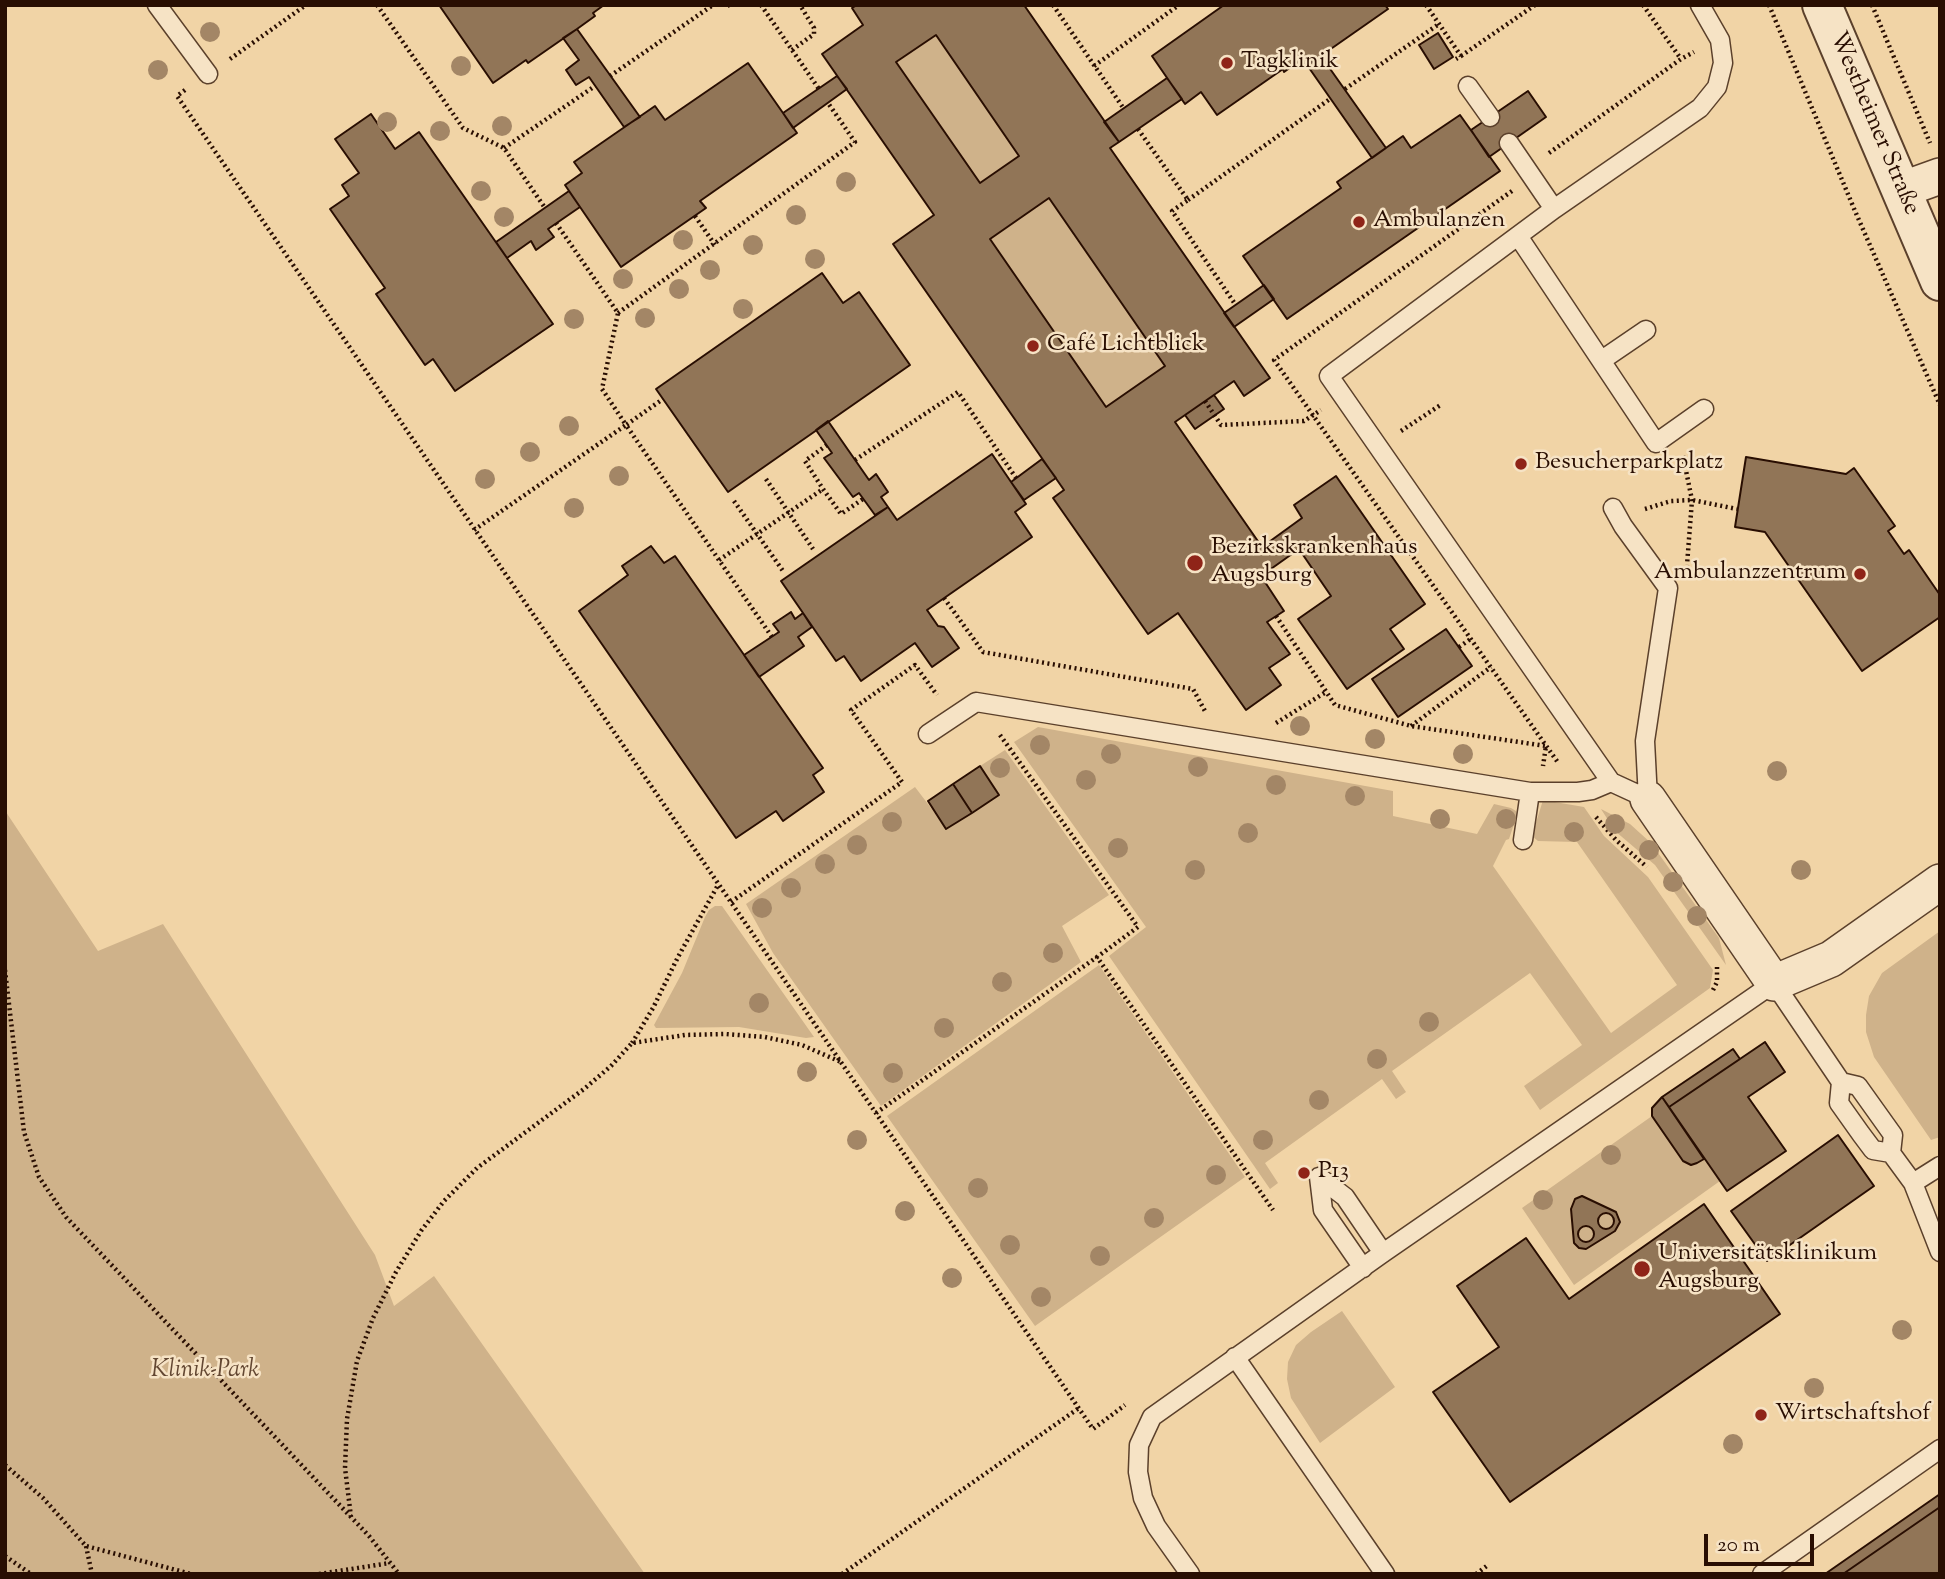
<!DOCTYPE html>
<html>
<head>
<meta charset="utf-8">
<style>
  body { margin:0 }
  #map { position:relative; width:1945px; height:1579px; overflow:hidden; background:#f1d4a6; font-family:"Sorts Mill Goudy",serif }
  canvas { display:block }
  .frame { position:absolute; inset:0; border:7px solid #290e02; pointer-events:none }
  .scale { position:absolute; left:1704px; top:1534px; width:110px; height:32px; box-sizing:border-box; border:4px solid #290e02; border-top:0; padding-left:9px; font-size:21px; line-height:24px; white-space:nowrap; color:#290e02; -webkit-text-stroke:5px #f6e3c5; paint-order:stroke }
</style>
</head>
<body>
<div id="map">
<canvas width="1945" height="1579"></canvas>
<div class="frame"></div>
<div class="scale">20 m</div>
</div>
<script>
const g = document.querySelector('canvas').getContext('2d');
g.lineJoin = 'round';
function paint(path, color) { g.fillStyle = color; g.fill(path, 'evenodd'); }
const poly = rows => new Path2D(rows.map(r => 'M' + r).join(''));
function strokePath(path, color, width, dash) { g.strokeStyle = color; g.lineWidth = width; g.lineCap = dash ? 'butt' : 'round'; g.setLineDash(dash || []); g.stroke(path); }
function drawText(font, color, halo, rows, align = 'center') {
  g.font = font + ' "Sorts Mill Goudy",serif'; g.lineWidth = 5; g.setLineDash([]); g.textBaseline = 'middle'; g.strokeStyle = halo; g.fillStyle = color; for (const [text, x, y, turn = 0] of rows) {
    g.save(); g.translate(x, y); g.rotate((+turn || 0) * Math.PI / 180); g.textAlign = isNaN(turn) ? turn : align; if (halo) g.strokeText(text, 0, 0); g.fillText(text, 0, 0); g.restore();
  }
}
const green = poly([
  [936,35,1019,156,980,183,896,62],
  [1049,198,1165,366,1106,407,990,239],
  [1038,727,1393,791,1393,816,1477,834,1494,804,1511,808,1516,811,1517,815,1509,839,1506,840,1493,866,1611,1033,1677,985,1577,842,1538,841,1532,836,1543,800,1584,807,1604,836,1648,877,1713,970,1710,988,1540,1110,1524,1086,1582,1045,1530,973,1392,1071,1406,1092,1396,1099,1382,1079,1265,1163,1278,1183,1270,1189,1109,956,1146,927,1014,742],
  [1005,750,1109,895,1062,926,1081,962,881,1106,773,953,746,904,915,787,947,829,999,795,980,766],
  [1601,809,1630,824,1651,843,1719,938,1726,965,1655,865,1615,831],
  [6,812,98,951,163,924,375,1255,394,1306,434,1276,645,1574,5,1574],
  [715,906,722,906,814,1037,806,1038,739,1027,656,1028,654,1025,682,973,705,917,709,910],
  [1940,931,1940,1137,1931,1140,1874,1057,1866,1032,1866,1015,1869,996,1882,973],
  [1099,965,1245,1177,1035,1326,887,1116],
  [1652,1116,1683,1161,1691,1165,1704,1159,1720,1181,1574,1285,1522,1208],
  [1342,1311,1395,1387,1320,1443,1291,1398,1287,1379,1288,1362,1296,1345,1311,1332]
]);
const building = poly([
  [439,5,604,5,593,13,595,16,577,29,528,63,526,60,493,83,439,5],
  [857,5,1024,5,1119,142,1110,148,1270,378,1244,396,1234,381,1175,422,1262,547,1302,518,1294,505,1336,476,1425,604,1390,629,1404,649,1347,689,1298,619,1331,596,1299,549,1261,576,1284,611,1267,622,1290,654,1269,668,1281,685,1246,710,1178,613,1148,634,1053,498,1064,490,893,244,934,215,822,54,863,25,852,8,857,5],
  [936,35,1019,156,980,183,896,62,936,35],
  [1049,198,1165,366,1106,407,990,239,1049,198],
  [1224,5,1385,5,1388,9,1305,67,1301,60,1284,72,1283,69,1217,115,1201,92,1185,104,1152,56,1224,5],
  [577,29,640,117,624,127,589,77,576,85,566,70,579,60,563,38,577,29],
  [1438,33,1453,57,1434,69,1419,45,1438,33],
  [1321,56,1386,148,1372,158,1307,65,1321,56],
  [748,63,797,133,700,201,706,208,621,267,565,185,582,173,574,162,655,106,665,120,748,63],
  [837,76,847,89,793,128,783,113,837,76],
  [1167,78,1182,99,1119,142,1104,122,1167,78],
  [1528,91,1546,117,1489,157,1471,130,1528,91],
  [371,114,395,149,419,132,553,324,455,391,433,359,425,365,376,294,385,288,330,209,349,196,342,185,359,173,335,139,371,114],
  [1460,115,1500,171,1287,319,1243,256,1341,188,1337,182,1403,136,1411,148,1460,115],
  [569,191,580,207,548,229,554,237,536,250,531,241,507,258,496,242,569,191],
  [822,273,843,303,859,292,910,365,728,492,656,389,822,273],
  [1264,285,1274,299,1234,327,1224,313,1264,285],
  [1214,395,1224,409,1195,429,1185,415,1214,395],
  [828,421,869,480,876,474,888,492,881,497,888,507,875,515,859,493,853,497,824,458,832,453,816,430,828,421],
  [992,454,1026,504,1015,512,1032,537,927,610,938,626,944,627,959,648,932,667,915,643,861,681,844,656,836,661,781,581,888,507,897,520,992,454],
  [1746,457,1846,474,1854,468,1895,526,1888,531,1904,554,1909,550,1940,595,1940,617,1862,671,1765,532,1735,527,1746,457],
  [1042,459,1056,478,1024,500,1011,482,1042,459],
  [651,546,664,563,675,556,823,768,813,775,824,792,783,821,776,811,736,838,579,611,628,575,622,566,651,546],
  [791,612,795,619,803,613,812,627,798,637,804,646,759,677,744,655,779,632,773,624,791,612],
  [1446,629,1472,666,1398,717,1372,679,1446,629],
  [980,766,999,795,972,813,953,784,980,766],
  [953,784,972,813,946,829,928,801,953,784],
  [1765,1042,1785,1072,1748,1097,1786,1151,1727,1191,1669,1107,1765,1042],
  [1733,1049,1740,1059,1669,1107,1662,1097,1733,1049],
  [1662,1097,1704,1159,1697,1163,1691,1165,1683,1161,1652,1116,1652,1108,1662,1097],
  [1838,1135,1874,1186,1767,1261,1731,1211,1838,1135],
  [1582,1196,1616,1212,1620,1222,1615,1231,1586,1249,1579,1248,1574,1243,1571,1209,1575,1199,1582,1196],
  [1704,1204,1780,1314,1510,1502,1433,1392,1499,1347,1457,1286,1526,1238,1569,1299,1704,1204],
  '1598 1221a8 8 0 1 1 16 0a8 8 0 1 1-16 0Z',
  '1578 1234a8 8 0 1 1 16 0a8 8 0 1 1-16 0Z',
  [1940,1494,1940,1507,1843,1574,1825,1574,1940,1494],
  [1940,1507,1940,1574,1843,1574,1940,1507]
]);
const path = poly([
  [377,5,463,128,504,148,545,208],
  [729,5,731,7,733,5],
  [761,5,819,89],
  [1053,5,1124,109],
  [1426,5,1461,56,1456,59],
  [1643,5,1681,59],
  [1769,5,1855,211,1940,405],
  [1872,5,1930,143],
  [792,50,814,34,814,28,800,5],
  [1461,56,1535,5],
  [230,59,306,5],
  [1094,66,1179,5],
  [610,76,713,5],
  [1345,89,1439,24],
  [185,90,177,96,1093,1429,1125,1405],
  [1138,129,1188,200,1172,211,1235,304],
  [504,148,595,86],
  [1549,153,1681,59,1694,52],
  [1512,191,1274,360,1559,764],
  [1188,200,1330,99],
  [695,216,715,245],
  [556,223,618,313,602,389,626,425,663,399],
  [618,313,855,142,828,103],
  [1205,401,1221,425,1304,421,1321,410],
  [1401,431,1442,404],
  [827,445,805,461,823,489,841,514,863,499],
  [1683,456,1692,500,1687,565],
  [855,460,958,392,1016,478],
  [766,479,813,549],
  [734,501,783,571],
  [1645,509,1671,501,1692,500,1737,509],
  [474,530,626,425,772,637],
  [719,560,823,489],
  [944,598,983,652,1193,689,1206,713],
  [1276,616,1335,705,1411,726,1546,746,1543,766],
  [1459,647,1472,638],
  [1276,723,1326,692],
  [1411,726,1491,667],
  [1000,735,1138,927,1097,957,1273,1210],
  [1596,817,1616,840,1647,867],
  [731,902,902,782,851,710,915,665,937,695],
  [5,970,24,1132,39,1177,66,1217,369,1536,399,1574],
  [1713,990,1717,982,1717,966],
  [632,1043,653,1008,678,957,718,885],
  [876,1113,1097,957],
  [5,1465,43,1498,86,1546,191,1574],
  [351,1517,345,1468,347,1419,357,1361,373,1318,396,1272,421,1231,444,1201,477,1168,584,1089,611,1066,632,1043,685,1035,725,1034,765,1037,802,1045,841,1062],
  [86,1546,92,1574],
  [5,1556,31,1574],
  [319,1574,390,1563],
  [842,1574,1079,1408],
  [1476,1574,1488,1565]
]);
const service = poly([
  [157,5,208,74],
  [1468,86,1490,117],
  [1509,143,1554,209],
  [1518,236,1656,443,1704,409],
  [1602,360,1646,330],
  [1613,508,1623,526,1668,588,1645,741,1648,799,1611,782,1329,376,1554,209,1700,108,1717,87,1723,63,1720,40,1700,5],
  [928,734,976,702,1530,792,1578,792,1592,790,1611,782],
  [1523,840,1530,792],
  [1841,1082,1858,1086,1893,1135,1891,1153,1913,1183,1940,1252],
  [1319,1177,1323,1210,1363,1268],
  [1319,1177,1345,1197,1383,1253],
  [1913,1183,1940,1166],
  [1235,1357,1385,1574],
  [1190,1574,1156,1526,1143,1498,1138,1472,1139,1445,1152,1417,1383,1253,1774,983,1841,1082,1839,1103,1861,1134,1873,1150,1891,1153],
  [1762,1574,1940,1449]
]);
const minor = poly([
  [1901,190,1940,176],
  [1648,799,1774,983,1831,959,1940,882]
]);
const tertiary = poly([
  [1822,5,1940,281]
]);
const trees = [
  [210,32],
  [461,66],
  [158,70],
  [387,122],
  [502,126],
  [440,131],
  [846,182],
  [481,191],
  [796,215],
  [504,217],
  [683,240],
  [753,245],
  [815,259],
  [710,270],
  [623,279],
  [679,289],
  [743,309],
  [645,318],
  [574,319],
  [569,426],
  [530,452],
  [619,476],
  [485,479],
  [574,508],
  [1300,726],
  [1375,739],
  [1040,745],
  [1111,754],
  [1463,754],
  [1198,767],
  [1000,768],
  [1777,771],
  [1086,780],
  [1276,785],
  [1355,796],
  [1440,819],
  [1506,819],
  [892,822],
  [1615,824],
  [1574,832],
  [1248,833],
  [857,845],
  [1118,848],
  [1649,850],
  [825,864],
  [1195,870],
  [1801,870],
  [1673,882],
  [791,888],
  [762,908],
  [1697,916],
  [1053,953],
  [1002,982],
  [759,1003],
  [1429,1022],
  [944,1028],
  [1377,1059],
  [807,1072],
  [893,1073],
  [1319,1100],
  [857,1140],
  [1263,1140],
  [1611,1155],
  [1216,1175],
  [978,1188],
  [1543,1200],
  [905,1211],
  [1154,1218],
  [1010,1245],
  [1100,1256],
  [952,1278],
  [1041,1297],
  [1902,1330],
  [1814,1388],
  [1733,1444]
];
const markers = [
  [1227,63,7,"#8f2418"],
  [1359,222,7,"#8f2418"],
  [1033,346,7,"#8f2418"],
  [1521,464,7,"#8f2418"],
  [1195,563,9,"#8f2418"],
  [1860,574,7,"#8f2418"],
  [1304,1173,7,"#8f2418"],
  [1642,1269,9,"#8f2418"],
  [1761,1415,7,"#8f2418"]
];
const poiNames = [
  ["Tagklinik",1241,63],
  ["Ambulanzen",1373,222],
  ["Café Lichtblick",1047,346],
  ["Besucherparkplatz",1535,464],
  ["Bezirkskrankenhaus",1211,549],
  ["Augsburg",1211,577],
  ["Ambulanzzentrum",1846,574,"right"],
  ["P13",1318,1173],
  ["Universitätsklinikum",1658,1255],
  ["Augsburg",1658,1283],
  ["Wirtschaftshof",1775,1415]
];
const streetNames = [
  ["Westheimer Straße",1873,124,67]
];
const parkNames = [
  ["Klinik-Park",205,1372]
];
paint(green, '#cfb28a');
paint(building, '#917557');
strokePath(building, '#290e02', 2);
strokePath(service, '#5b402b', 21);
strokePath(minor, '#5b402b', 38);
strokePath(tertiary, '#5b402b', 42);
strokePath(path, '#290e02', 4.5, [2, 3.5]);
strokePath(service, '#f6e3c5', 18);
strokePath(minor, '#f6e3c5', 35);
strokePath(tertiary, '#f6e3c5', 38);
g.fillStyle = '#a38666';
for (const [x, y] of trees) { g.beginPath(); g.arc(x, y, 10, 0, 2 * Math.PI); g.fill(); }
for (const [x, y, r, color] of markers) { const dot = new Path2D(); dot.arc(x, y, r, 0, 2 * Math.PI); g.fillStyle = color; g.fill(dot); strokePath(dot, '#f6e3c5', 2.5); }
drawText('24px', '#290e02', '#f6e3c5', poiNames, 'left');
drawText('24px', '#290e02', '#f6e3c5', streetNames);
drawText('italic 24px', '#634732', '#f6e3c5', parkNames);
</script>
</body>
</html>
